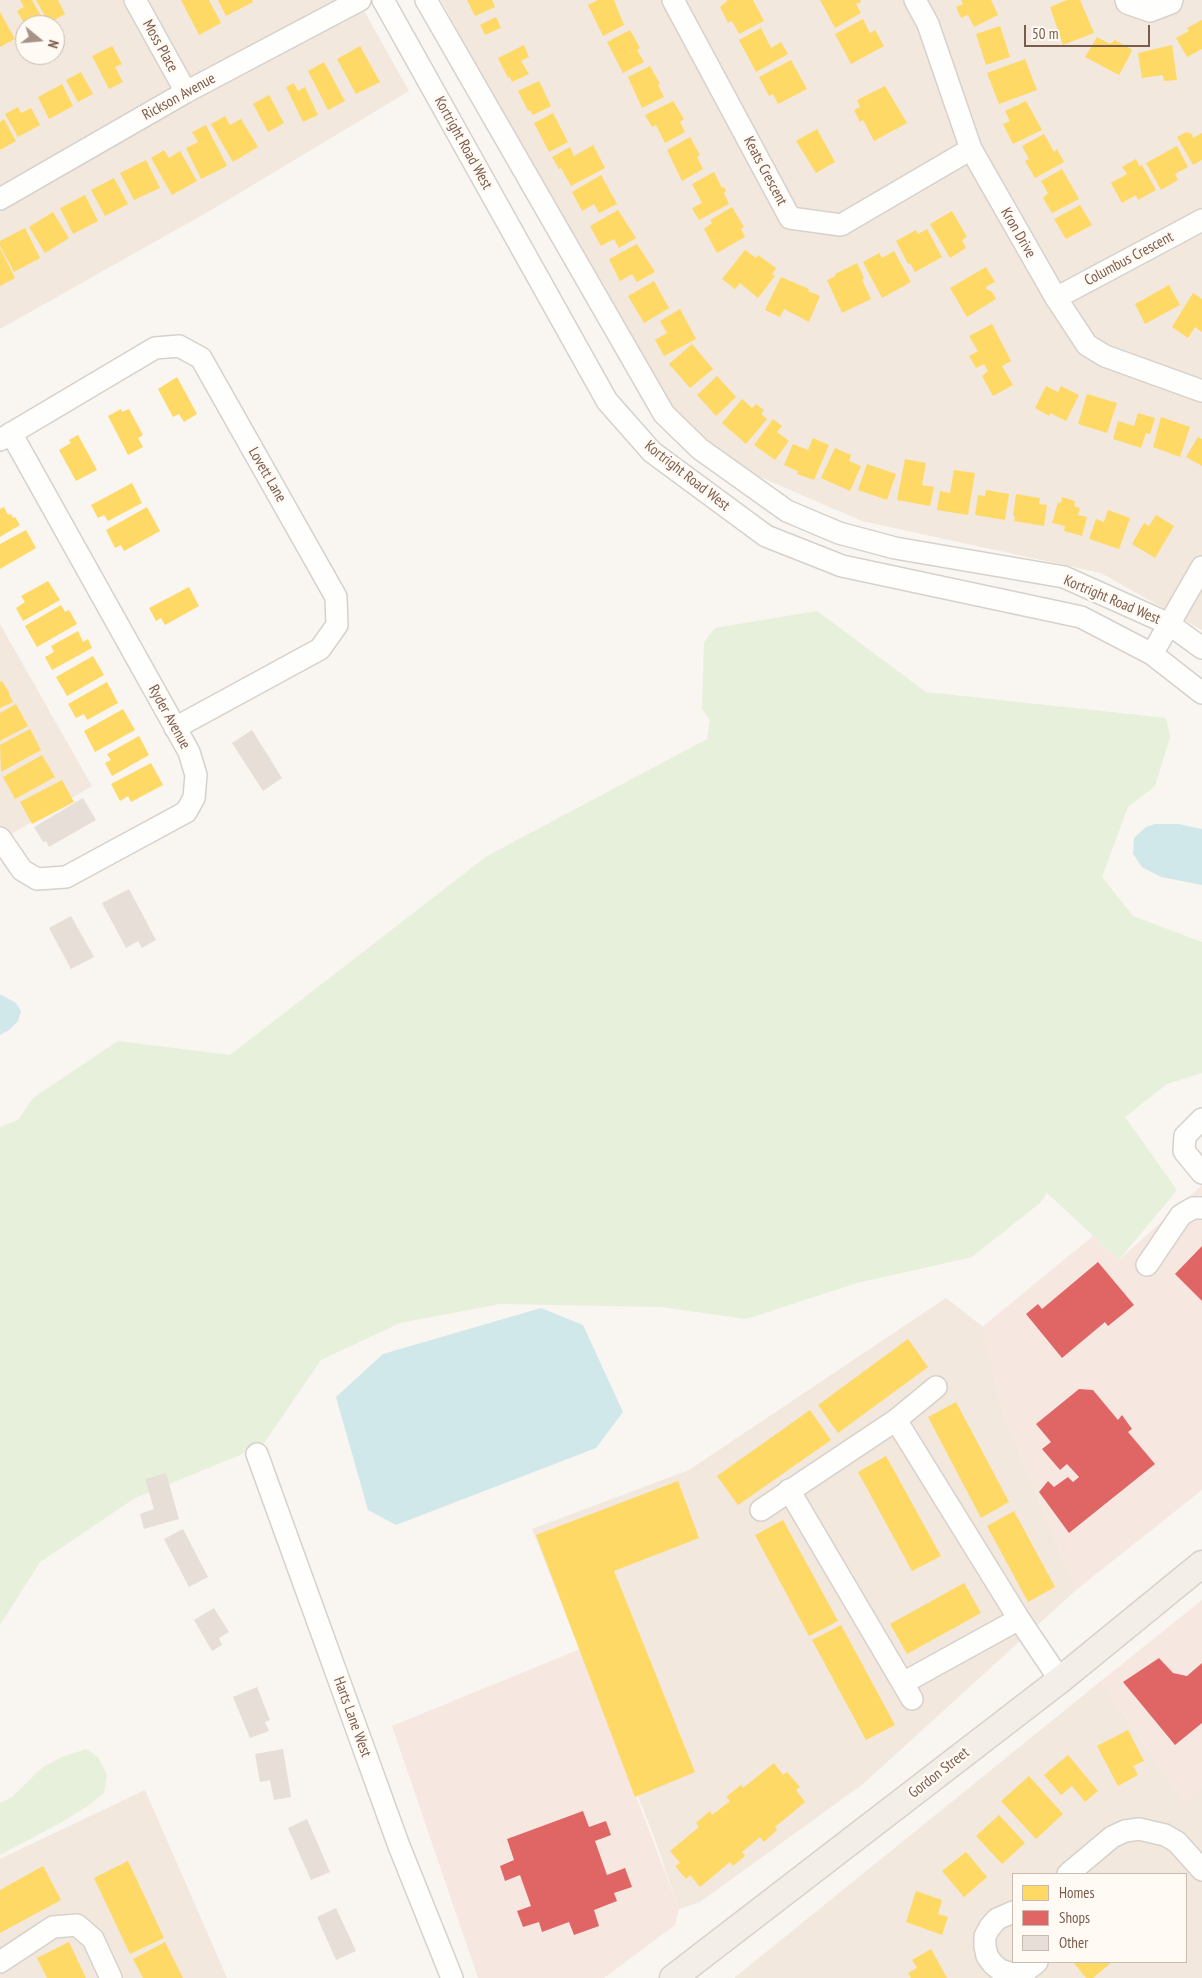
<!DOCTYPE html>
<html>
<head>
<meta charset="utf-8">
<style>
  body { margin:0 }
  #map { position:relative; width:1202px; height:1978px; overflow:hidden; background:#f9f5f0; font-family:"PT Sans Narrow",sans-serif }
  canvas { display:block }
  .legend { position:absolute; left:1012px; top:1873px; width:175px; height:90px; box-sizing:border-box; background:#fffaf3; border:1px solid #cabbb1; margin:0; padding:6px 9px; list-style:none; font-size:15px; color:#7a5c4d }
  .legend li { display:flex; align-items:center; gap:10px; height:25px }
  .legend b { width:25px; border:1px solid #cabbb1 }
  .north { position:absolute; left:15px; top:15px; width:50px; height:50px; box-sizing:border-box; background:#fffaf3; border:1px solid #cabbb1; border-radius:50%; rotate:107deg; font-size:14px; font-weight:700; line-height:20px; text-align:center; color:#7a5c4d }
  .north::after { content:''; display:block; margin:auto; width:18px; height:22px; background:#a69286; clip-path:polygon(50% 0,100% 100%,50% 72%,0 100%) }
  .scale { position:absolute; left:1024px; top:25px; width:126px; height:22px; box-sizing:border-box; border:2px solid #7a5c4d; border-top:0; padding-left:6px; font-size:15px; line-height:18px; white-space:nowrap; color:#7a5c4d; -webkit-text-stroke:4px #fffaf3; paint-order:stroke }
</style>
</head>
<body>
<div id="map">
<canvas width="1202" height="1978"></canvas>
<ul class="legend">
<li><b style="height:14px;background:#ffd966"></b>Homes</li>
<li><b style="height:14px;background:#e06666"></b>Shops</li>
<li><b style="height:14px;background:#e6ded7"></b>Other</li>
</ul>
<div class="north">N</div>
<div class="scale">50 m</div>
</div>
<script>
const g = document.querySelector('canvas').getContext('2d');
g.lineJoin = 'round';
function paint(path, color) { g.fillStyle = color; g.fill(path, 'evenodd'); }
const poly = rows => new Path2D(rows.map(r => 'M' + r).join(''));
function strokePath(path, color, width, dash) { g.strokeStyle = color; g.lineWidth = width; g.lineCap = dash ? 'butt' : 'round'; g.setLineDash(dash || []); g.stroke(path); }
function drawText(font, color, halo, rows, align = 'center') {
  g.font = font + ' "PT Sans Narrow",sans-serif'; g.lineWidth = 5; g.setLineDash([]); g.textBaseline = 'middle'; g.strokeStyle = halo; g.fillStyle = color; for (const [text, x, y, turn = 0] of rows) {
    g.save(); g.translate(x, y); g.rotate((+turn || 0) * Math.PI / 180); g.textAlign = isNaN(turn) ? turn : align; if (halo) g.strokeText(text, 0, 0); g.fillText(text, 0, 0); g.restore();
  }
}
const residential = poly([
  [0,0,358,0,409,91,213,209,0,329],
  [25,25,55,25,55,55,25,55],
  [441,0,1202,0,1202,630,1101,573,862,521,744,470,659,399,516,142],
  [0,624,92,786,0,841],
  [946,1298,982,1326,1003,1411,1076,1590,863,1784,700,1902,679,1909,653,1834,532,1529,689,1470],
  [1101,1681,1183,1801,1202,1787,1202,1978,734,1978],
  [1013,1874,1186,1874,1186,1962,1013,1962],
  [145,1790,227,1978,0,1978,0,1859]
]);
const commercial = poly([
  [1202,1185,1202,1490,1076,1590,1003,1411,982,1327,1093,1236,1119,1260],
  [1202,1600,1202,1787,1183,1801,1101,1681],
  [580,1649,679,1909,675,1925,604,1978,478,1978,392,1726]
]);
const green = poly([
  [817,611,926,692,1166,718,1170,737,1155,786,1128,807,1102,877,1133,916,1202,942,1202,1073,1167,1084,1125,1117,1177,1190,1119,1260,1047,1193,1040,1203,972,1257,857,1283,746,1319,661,1307,500,1304,400,1323,321,1360,262,1446,135,1498,40,1562,0,1625,0,1127,18,1120,33,1098,118,1041,230,1055,487,856,707,739,710,720,702,709,704,642,715,628],
  [86,1749,98,1757,107,1775,104,1793,88,1806,60,1823,0,1855,0,1803,12,1797,43,1767,62,1757]
]);
const water = poly([
  [1155,824,1179,824,1202,829,1202,885,1161,877,1142,867,1133,854,1134,838,1146,827],
  [0,994,16,1003,21,1011,18,1021,9,1030,0,1035],
  [541,1308,583,1325,623,1412,596,1448,396,1525,368,1510,336,1397,383,1354]
]);
const homes = poly([
  [20,0,32,0,46,25,25,25,17,11,24,7],
  [36,0,58,0,65,14,49,23],
  [181,0,209,0,221,23,199,35],
  [218,0,252,0,253,2,226,16],
  [467,0,492,0,495,7,475,16],
  [598,0,614,0,624,25,603,36,588,5],
  [728,0,753,0,764,21,739,34,732,21,728,23,720,7],
  [820,0,860,0,861,2,856,4,861,13,835,28],
  [961,0,991,0,998,15,974,27,968,15,961,18,956,7,963,4],
  [1067,0,1080,0,1094,33,1063,45,1050,7],
  [0,12,15,39,0,47],
  [496,17,501,28,485,35,480,25],
  [863,19,870,33,875,30,884,46,851,64,835,34],
  [1202,20,1202,49,1187,57,1176,38,1189,31,1187,28],
  [1000,26,1010,57,986,65,976,34],
  [761,28,771,48,781,42,788,54,756,72,739,40],
  [630,30,640,48,637,50,644,62,623,73,607,42],
  [1097,37,1110,44,1115,40,1131,49,1132,51,1119,75,1085,57],
  [524,45,529,57,521,61,529,74,512,82,510,77,508,78,498,58],
  [1172,45,1177,80,1164,81,1163,75,1142,78,1138,53],
  [112,46,122,64,115,67,123,82,109,89,92,56],
  [360,46,380,82,356,94,337,59],
  [1025,59,1037,90,999,104,987,73],
  [791,60,807,89,778,104,773,94,769,96,759,77],
  [324,62,345,101,328,110,308,71],
  [650,66,660,84,658,85,664,97,642,108,628,77],
  [81,72,93,94,78,102,66,80],
  [539,81,551,106,533,115,530,110,528,111,518,91],
  [294,83,298,91,305,87,318,115,303,122,286,87],
  [62,84,73,106,49,119,38,97],
  [885,86,907,123,874,141,863,120,860,122,854,110,860,107,857,100],
  [269,95,284,123,268,132,253,104],
  [673,101,684,119,680,122,685,132,665,143,656,125,652,127,645,115],
  [1026,101,1042,130,1013,144,1003,124,1010,121,1005,111],
  [18,107,21,113,31,108,40,125,18,137,5,114],
  [553,113,568,142,549,152,534,123],
  [225,116,230,125,241,119,258,147,233,162,211,124],
  [4,119,16,141,0,150,0,122],
  [206,125,227,166,201,179,186,148,198,142,192,132],
  [817,129,835,162,816,173,796,141],
  [1186,132,1192,134,1193,138,1202,133,1202,160,1193,165,1177,137],
  [1044,134,1054,152,1057,149,1064,162,1035,178,1025,161,1029,159,1022,146],
  [690,137,700,155,697,157,703,169,682,181,667,150],
  [593,145,605,168,571,186,561,168,559,169,552,157,570,147,574,156],
  [1177,146,1188,167,1175,174,1178,180,1161,190,1146,163],
  [164,150,169,158,180,151,197,181,172,195,151,158],
  [1136,159,1140,167,1142,165,1156,190,1138,200,1136,195,1122,203,1111,183,1127,174,1122,167],
  [146,160,160,188,134,200,120,173],
  [1062,169,1079,199,1052,213,1043,198,1048,193,1041,181],
  [714,172,722,188,724,187,726,191,724,193,729,204,699,220,692,208,702,203,692,184],
  [601,175,617,204,599,213,594,204,582,211,572,192],
  [114,178,128,204,105,216,91,190],
  [85,195,98,221,73,234,60,208],
  [1080,205,1092,225,1066,239,1054,219],
  [732,207,744,227,741,229,745,237,717,253,704,229,712,223,710,220],
  [618,210,636,238,619,248,614,239,601,246,590,226],
  [952,211,967,237,962,240,966,248,950,258,930,224],
  [53,212,69,238,45,253,29,227],
  [25,228,40,258,14,272,0,246,0,241],
  [927,229,942,257,915,272,910,263,908,264,896,241,916,230,918,234],
  [637,244,655,272,637,282,632,274,620,281,609,259],
  [0,248,15,278,0,286],
  [745,250,756,258,758,255,776,268,772,274,775,276,758,298,740,283,735,289,722,279],
  [894,251,911,282,882,298,863,262,879,253,882,258],
  [857,263,864,278,862,280,871,299,842,313,827,280,836,276,835,274],
  [986,267,995,282,987,286,986,289,992,292,996,299,967,317,950,288],
  [781,277,809,289,808,291,820,296,809,322,784,309,780,317,765,310],
  [654,281,669,308,644,323,628,296],
  [1169,285,1180,305,1145,324,1135,304],
  [1193,293,1202,299,1202,332,1195,327,1188,338,1172,327],
  [680,309,696,339,664,356,655,340,667,333,660,321],
  [992,324,1011,361,1002,366,1013,385,993,396,982,376,988,371,984,364,976,368,969,356,978,351,969,336],
  [692,344,713,369,690,388,669,364],
  [717,376,736,397,716,416,697,395],
  [177,377,197,414,184,422,179,414,173,417,158,389],
  [1046,386,1058,392,1061,386,1079,395,1066,421,1050,413,1049,416,1035,408],
  [1087,394,1117,403,1107,433,1078,424],
  [742,399,752,408,756,404,764,410,761,414,767,419,746,444,722,423],
  [121,409,122,412,129,409,143,435,138,438,143,447,128,455,108,416],
  [1138,413,1155,418,1150,434,1146,433,1141,448,1113,439,1118,421,1134,426],
  [1161,417,1190,427,1180,457,1153,447],
  [773,419,782,426,777,432,789,441,775,460,754,445],
  [78,435,97,470,76,481,59,450,71,443,69,440],
  [1198,437,1202,439,1202,466,1186,457],
  [813,438,829,445,814,480,797,474,798,471,784,465,793,444,808,450],
  [835,448,851,455,849,461,861,466,850,491,821,478],
  [905,459,926,463,922,485,934,487,930,506,897,500],
  [867,464,896,474,887,500,858,490],
  [954,470,975,473,968,515,937,510,940,491,950,493],
  [132,483,142,503,108,521,104,515,98,518,91,505],
  [986,490,1009,494,1005,520,975,515,978,495,985,496],
  [1016,494,1040,498,1039,504,1047,505,1044,526,1014,521,1015,516,1013,516],
  [1062,497,1075,501,1074,506,1080,508,1078,515,1087,517,1082,536,1064,531,1065,526,1052,523,1058,502,1061,503],
  [4,507,8,515,11,514,13,518,15,517,20,525,0,537,0,509],
  [147,507,160,531,124,551,121,545,115,548,106,530],
  [1108,510,1130,518,1119,549,1089,539,1096,519,1104,522],
  [1156,515,1174,526,1155,558,1132,544,1144,523,1149,526],
  [26,530,36,548,0,569,0,544],
  [48,581,60,600,23,621,16,608,25,602,21,596],
  [189,587,199,606,165,625,161,618,156,621,149,608],
  [61,605,65,612,69,610,77,624,37,647,25,626],
  [78,631,83,642,88,639,92,648,52,670,45,657,54,652,51,646],
  [93,656,104,675,67,696,56,677],
  [2,681,10,694,9,694,13,702,0,708,0,682],
  [107,682,118,703,87,720,84,714,76,718,68,704],
  [16,704,28,726,0,741,0,713],
  [123,709,135,730,95,752,84,731],
  [30,729,41,750,1,772,0,745],
  [139,736,149,755,112,776,105,763,111,760,107,754],
  [42,755,55,777,15,799,3,777],
  [151,763,163,785,131,802,128,796,120,801,111,784],
  [62,780,74,802,32,824,20,802],
  [908,1339,928,1367,838,1433,818,1405],
  [956,1402,1009,1502,981,1518,928,1417],
  [810,1410,831,1440,738,1505,717,1476],
  [886,1456,941,1556,912,1571,858,1472],
  [678,1481,699,1538,614,1571,695,1772,635,1797,536,1535],
  [1014,1511,1055,1587,1028,1602,987,1526],
  [783,1520,838,1621,809,1636,755,1535],
  [964,1583,981,1613,907,1654,890,1624],
  [841,1625,895,1725,866,1740,812,1640],
  [1128,1730,1144,1761,1133,1766,1138,1775,1118,1786,1097,1746],
  [1068,1755,1098,1791,1085,1802,1072,1786,1061,1795,1044,1775],
  [774,1763,783,1775,787,1772,800,1787,796,1790,805,1802,775,1827,777,1830,764,1842,760,1837,742,1852,745,1856,733,1866,730,1862,700,1887,690,1875,686,1879,675,1866,680,1863,670,1851,699,1827,696,1823,710,1811,712,1815,730,1801,726,1797,741,1785,743,1788],
  [1029,1776,1063,1814,1036,1839,1001,1801],
  [999,1815,1025,1843,1002,1864,976,1836],
  [966,1852,987,1877,964,1897,942,1871],
  [128,1861,164,1938,130,1954,94,1878],
  [43,1866,61,1900,0,1933,0,1890],
  [916,1891,942,1900,938,1914,948,1917,942,1935,906,1922],
  [69,1942,86,1978,47,1978,37,1958],
  [165,1942,183,1978,143,1978,133,1959],
  [931,1949,947,1978,911,1978,908,1973,917,1968,912,1960],
  [1073,1962,1112,1962,1093,1978,1086,1978]
]);
const shops = poly([
  [1202,1246,1202,1301,1175,1274],
  [1098,1262,1134,1305,1108,1326,1105,1322,1062,1358,1026,1314,1038,1304,1042,1309],
  [1079,1389,1093,1390,1118,1420,1122,1415,1132,1429,1128,1432,1155,1464,1069,1533,1039,1492,1048,1481,1054,1487,1068,1477,1073,1482,1079,1477,1067,1464,1060,1470,1042,1449,1051,1442,1036,1424],
  [1159,1658,1173,1673,1187,1676,1202,1663,1202,1723,1175,1745,1123,1682],
  [583,1811,589,1827,606,1821,611,1835,595,1841,607,1875,625,1868,632,1887,614,1893,617,1901,594,1910,599,1926,574,1935,569,1922,542,1932,539,1922,523,1927,517,1911,531,1906,520,1875,505,1881,500,1866,514,1860,507,1839]
]);
const building = poly([
  [252,730,282,778,263,791,232,743],
  [83,798,96,820,49,847,46,841,43,842,34,827],
  [129,889,156,940,142,948,138,941,126,948,102,903],
  [71,916,94,957,71,969,49,928],
  [166,1473,179,1519,144,1529,140,1514,154,1509,145,1479],
  [183,1529,208,1577,189,1587,164,1539],
  [214,1608,229,1632,219,1638,222,1645,212,1651,194,1620],
  [257,1687,270,1720,265,1722,269,1731,250,1738,233,1697],
  [283,1749,291,1797,274,1800,270,1780,260,1782,255,1754],
  [307,1819,330,1872,311,1880,288,1828],
  [336,1908,356,1951,336,1960,317,1917]
]);
const minor = poly([
  [135,0,186,92],
  [383,0,607,401,652,452,766,536,842,566,1081,617,1152,654,1202,693],
  [426,0,664,414,700,449,787,511,839,533,895,548,1064,577,1169,624,1202,648],
  [673,0,790,218,841,225,971,149],
  [915,0,928,24,971,149,1056,298,1087,345,1105,356,1202,391],
  [1126,0,1127,3,1150,11,1171,3,1172,0],
  [0,199,186,92,360,0],
  [1056,298,1202,220],
  [0,440,155,348,179,346,201,358,336,597,337,625,320,649,175,728],
  [1152,654,1202,567],
  [0,838,22,870,37,879,66,877,186,812,194,798,196,775,189,752,11,433],
  [1202,1119,1185,1136,1184,1151,1202,1173],
  [1147,1265,1181,1215,1193,1208,1202,1208],
  [896,1420,1019,1619,1060,1680],
  [257,1454,399,1846,452,1978],
  [789,1490,912,1699],
  [761,1510,896,1420,936,1387],
  [903,1683,1019,1619],
  [1068,1874,1112,1837,1125,1831,1139,1829,1165,1835,1177,1842,1202,1870],
  [1013,1912,997,1919,990,1927,985,1936,985,1946,987,1956,993,1964,1000,1970,1009,1973,1019,1973,1027,1970,1037,1962],
  [0,1962,53,1927,77,1925,93,1939,111,1978]
]);
const major = poly([
  [673,1978,1060,1680,1202,1564]
]);
const streetNames = [
  ["Moss Place",160,46,61],
  ["Rickson Avenue",179,97,-29],
  ["Kortright Road West",463,143,61],
  ["Keats Crescent",765,171,62],
  ["Kron Drive",1018,233,60],
  ["Columbus Crescent",1129,259,-28],
  ["Lovett Lane",267,475,60],
  ["Kortright Road West",687,476,38],
  ["Kortright Road West",1112,600,23],
  ["Ryder Avenue",169,717,61],
  ["Harts Lane West",352,1717,70],
  ["Gordon Street",939,1773,-38]
];
paint(residential, '#f2e8de');
paint(commercial, '#f6e8e1');
paint(green, '#e7f0db');
paint(water, '#d0e8ea');
paint(homes, '#ffd966');
paint(shops, '#e06666');
paint(building, '#e6ded7');
strokePath(minor, '#d7d1cb', 24);
strokePath(major, '#dad1cc', 29);
strokePath(minor, '#fefefd', 21);
strokePath(major, '#f3eee8', 26);
drawText('15px', '#7a5c4d', '#fffaf3', streetNames);
</script>
</body>
</html>
